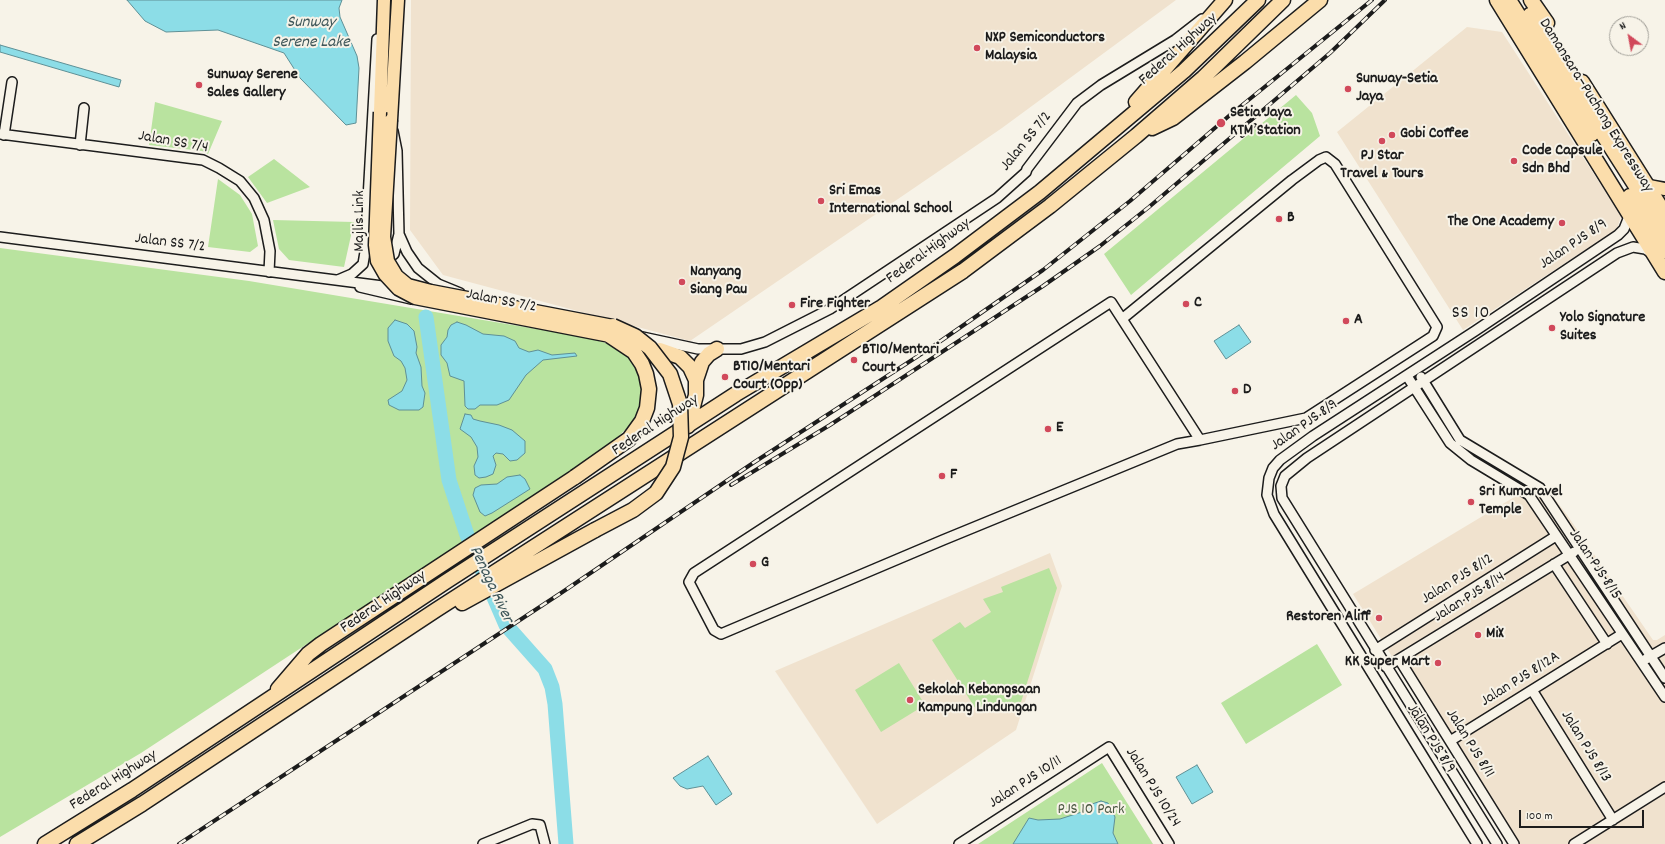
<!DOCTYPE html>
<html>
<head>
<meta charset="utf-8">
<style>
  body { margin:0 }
  #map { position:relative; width:1665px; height:844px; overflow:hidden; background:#f7f3e8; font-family:Dekko,sans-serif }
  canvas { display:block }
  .north { position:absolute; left:1609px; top:16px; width:40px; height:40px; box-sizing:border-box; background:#f7f3e8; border:1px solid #9f9d96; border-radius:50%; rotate:328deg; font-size:11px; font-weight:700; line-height:16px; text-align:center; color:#1c1c1c }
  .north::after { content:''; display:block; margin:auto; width:14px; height:18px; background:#d1495b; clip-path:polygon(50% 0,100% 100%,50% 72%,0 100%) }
  .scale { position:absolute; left:1519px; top:810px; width:125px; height:18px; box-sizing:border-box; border:2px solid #1c1c1c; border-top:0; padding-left:5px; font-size:12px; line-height:14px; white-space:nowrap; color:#1c1c1c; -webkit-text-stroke:3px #f7f3e8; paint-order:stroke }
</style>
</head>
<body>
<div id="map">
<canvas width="1665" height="844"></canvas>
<div class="north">N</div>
<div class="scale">100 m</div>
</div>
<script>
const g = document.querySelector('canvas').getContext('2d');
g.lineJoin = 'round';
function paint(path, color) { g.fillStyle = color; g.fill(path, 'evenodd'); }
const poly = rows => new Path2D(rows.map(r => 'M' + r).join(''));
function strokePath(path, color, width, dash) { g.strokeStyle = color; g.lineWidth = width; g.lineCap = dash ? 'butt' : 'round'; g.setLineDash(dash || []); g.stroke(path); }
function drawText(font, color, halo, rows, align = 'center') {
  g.font = font + ' Dekko,sans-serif'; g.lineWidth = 4; g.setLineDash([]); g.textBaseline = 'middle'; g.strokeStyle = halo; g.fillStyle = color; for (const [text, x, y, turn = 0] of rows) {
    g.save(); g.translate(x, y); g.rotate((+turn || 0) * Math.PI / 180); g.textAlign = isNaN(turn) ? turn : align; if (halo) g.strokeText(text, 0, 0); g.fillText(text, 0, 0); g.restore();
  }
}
const built = poly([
  [411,0,1176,0,1002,128,690,341,443,275,410,230],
  [1467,27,1502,32,1621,216,1617,229,1463,330,1337,132],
  [1541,481,1567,515,1653,640,1657,640,1665,635,1665,844,1509,844,1353,594],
  [1050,553,1062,586,1016,730,877,824,775,671]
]);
const green = poly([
  [1296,95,1312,113,1320,136,1131,295,1104,254],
  [155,102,222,121,208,154,202,151,149,145],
  [274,159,310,187,267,203,248,177],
  [218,179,240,195,252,214,258,246,250,252,208,247],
  [273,220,354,222,344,267,289,260,279,249],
  [0,248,249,281,585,337,609,344,625,352,635,362,644,387,642,406,636,419,610,445,141,753,0,837],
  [1049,568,1057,588,1021,702,977,711,932,640,960,622,965,628,991,612,983,599,1003,592,1001,587],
  [1317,644,1342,685,1246,744,1221,703],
  [899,663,925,705,881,732,855,690],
  [1102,763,1153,844,978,844]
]);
const water = poly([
  [127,0,342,0,339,8,340,17,357,56,359,68,356,123,346,125,300,78,284,53,218,30,166,32,145,21,127,0],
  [0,45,121,80,119,87,0,52,0,45],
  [395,320,407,324,414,331,417,347,416,353,421,367,422,386,425,393,423,407,419,410,399,410,389,405,388,400,402,391,407,380,405,368,401,361,394,356,388,341,388,328,395,320],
  [457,322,466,325,483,334,504,336,515,341,519,348,529,352,538,350,552,355,575,353,577,356,543,360,526,375,509,400,497,405,480,405,475,409,468,409,465,406,464,381,450,376,447,363,441,355,441,345,447,337,448,330,451,325,457,322],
  [1239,325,1251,342,1226,359,1214,341,1239,325],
  [465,414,471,415,473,419,480,421,499,425,512,430,525,441,525,453,517,460,510,461,503,454,496,453,493,456,496,465,493,474,486,477,479,478,475,475,474,466,478,457,477,447,471,437,460,429,465,414],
  [520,475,525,479,530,489,492,513,485,516,480,512,473,495,475,488,481,485,497,484,507,477,520,475],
  [708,756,732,794,716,805,703,786,687,789,680,786,673,778,708,756],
  [1197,765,1213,792,1192,804,1176,777,1197,765],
  [1101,801,1108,803,1115,817,1113,833,1118,844,1013,844,1029,818,1038,820,1060,819,1085,811,1092,804,1101,801]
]);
const river = poly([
  [426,317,449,480,467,535,506,625,545,669,552,687,555,704,566,844]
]);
const minor = poly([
  [393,131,397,151,399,234,407,252,418,268,438,284,460,293],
  [0,134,203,160,219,168,240,181,254,198,264,220,270,251,269,272],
  [4,135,12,82],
  [80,145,84,108],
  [0,237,398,288],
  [382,258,389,258,394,254,399,234],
  [338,280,352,274,363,264,365,252,377,39],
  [360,287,411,299],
  [1122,319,1292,180,1319,160,1326,157,1335,164,1437,327,1433,336,1306,418,1200,440,1177,444,943,540,721,634,714,630,689,582,694,573,1111,302,1200,440],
  [638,336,698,349,741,349,765,342,830,309,997,198,1026,172,1027,169,1077,103,1101,85,1175,40,1202,19],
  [1407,376,1450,443,1471,460,1529,495,1665,697],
  [1421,377,1460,440,1540,488,1665,678],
  [1554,564,1607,644],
  [1375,650,1556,536],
  [1399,659,1514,844],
  [1646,659,1665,648],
  [1386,667,1574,552],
  [1532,690,1613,820],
  [1450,741,1622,634],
  [483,844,532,824,540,825,545,844],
  [959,844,1109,747,1169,844],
  [1477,844,1274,514,1267,495,1269,478,1273,468,1280,460,1313,436,1475,331,1618,235,1624,229,1630,214],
  [1497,844,1282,498,1281,486,1285,476,1307,458,1617,253,1633,247,1645,249,1653,254],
  [1574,844,1665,787]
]);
const major = poly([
  [380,112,384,0],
  [391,120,398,0],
  [1649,186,1665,189]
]);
const highway = poly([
  [1497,0,1665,272],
  [1509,0,1554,71,1592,134],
  [1531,0,1547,23],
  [1530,15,1563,66,1600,130,1665,232],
  [1582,82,1665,214],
  [1136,102,1225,0],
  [1152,128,1173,118,1245,62,1320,0],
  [1630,196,1665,251],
  [660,350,680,357,690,367,696,380,696,395,688,426],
  [696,380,702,362,709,354,717,349],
  [462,603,595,530],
  [278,689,308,654,321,644,575,477],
  [45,844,132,790,447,581,736,394,882,307,955,256,1040,192,1184,71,1258,0],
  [77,844,142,804,436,610,963,271,1050,206,1136,136,1203,78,1283,0]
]);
const rail = poly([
  [1242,136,1255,125],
  [731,485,830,425,1043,286,1100,246,1149,207,1330,53,1385,0],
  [179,844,561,593,753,463,932,347,1043,270,1130,201,1230,115,1372,0]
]);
const majorBridge = poly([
  [380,112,375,245,377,261,385,275,398,289,415,298,610,336],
  [391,120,384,237,388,261,397,276,408,285,431,291,613,326]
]);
const highwayBridge = poly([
  [575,477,629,439,642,421,647,408,649,389,646,374,642,364,634,352,610,336],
  [595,530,633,510,656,493,673,467,681,437,680,404,670,374,650,348,635,336,613,326]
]);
const markers = [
  [977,48,4,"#d1495b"],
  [199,85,4,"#d1495b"],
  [1348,89,4,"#d1495b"],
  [1221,123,5,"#d1495b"],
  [1392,135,4,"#d1495b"],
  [1382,141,4,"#d1495b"],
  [1514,161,4,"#d1495b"],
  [821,201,4,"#d1495b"],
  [1279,219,4,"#d1495b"],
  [1562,223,4,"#d1495b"],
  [682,282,4,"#d1495b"],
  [1186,304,4,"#d1495b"],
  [792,305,4,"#d1495b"],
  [1346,321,4,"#d1495b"],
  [1552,328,4,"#d1495b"],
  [854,360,4,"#d1495b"],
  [725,377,4,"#d1495b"],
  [1235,391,4,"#d1495b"],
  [1048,429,4,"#d1495b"],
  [942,476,4,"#d1495b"],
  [1471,502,4,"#d1495b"],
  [753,564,4,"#d1495b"],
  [1379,618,4,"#d1495b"],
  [1478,635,4,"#d1495b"],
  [1438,663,4,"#d1495b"],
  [910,700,4,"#d1495b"]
];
const poiNames = [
  ["NXP Semiconductors",985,39],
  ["Malaysia",985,57],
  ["Sunway Serene",207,76],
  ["Sales Gallery",207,94],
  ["Sunway-Setia",1356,80],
  ["Jaya",1356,98],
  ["Setia Jaya",1230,114],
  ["KTM Station",1230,132],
  ["Gobi Coffee",1400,135],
  ["Code Capsule",1522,152],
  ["Sdn Bhd",1522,170],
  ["PJ Star",1382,157,"center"],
  ["Travel & Tours",1382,175,"center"],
  ["Sri Emas",829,192],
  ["International School",829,210],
  ["B",1287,219],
  ["The One Academy",1554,223,"right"],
  ["Nanyang",690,273],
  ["Siang Pau",690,291],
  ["C",1194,304],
  ["Fire Fighter",800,305],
  ["Yolo Signature",1560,319],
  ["Suites",1560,337],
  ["A",1354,321],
  ["BT10/Mentari",862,351],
  ["Court",862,369],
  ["BT10/Mentari",733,368],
  ["Court (Opp)",733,386],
  ["D",1243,391],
  ["E",1056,429],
  ["F",950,476],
  ["Sri Kumaravel",1479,493],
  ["Temple",1479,511],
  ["G",761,564],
  ["Restoren Aliff",1371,618,"right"],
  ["MiX",1486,635],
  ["KK Super Mart",1430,663,"right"],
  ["Sekolah Kebangsaan",918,691],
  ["Kampung Lindungan",918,709]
];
const streetNames = [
  ["Federal Highway",1179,50,-42],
  ["Damansara–Puchong Expressway",1595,106,58],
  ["Jalan SS 7/2",1027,142,-51],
  ["Jalan SS 7/4",173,143,10],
  ["Majlis Link",361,221,-90],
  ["Jalan SS 7/2",170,244,7],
  ["Jalan PJS 8/9",1574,245,-34],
  ["Federal Highway",929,252,-36],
  ["Jalan SS 7/2",501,302,11],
  ["Federal Highway",656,426,-33],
  ["Jalan PJS 8/9",1305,426,-35],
  ["Jalan PJS 8/15",1594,565,56],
  ["Jalan PJS 8/12",1458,580,-32],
  ["Jalan PJS 8/14",1470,598,-32],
  ["Federal Highway",384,603,-34],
  ["Jalan PJS 8/12A",1521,680,-32],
  ["Jalan PJS 8/9",1430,739,58],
  ["Jalan PJS 8/11",1469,744,58],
  ["Jalan PJS 8/13",1585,747,58],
  ["Federal Highway",114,781,-32],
  ["Jalan PJS 10/11",1026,783,-33],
  ["Jalan PJS 10/24",1152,788,58]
];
const parkNames = [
  ["PJS 10 Park",1091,811]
];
const waterNames = [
  ["Sunway",311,24],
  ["Serene Lake",311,44],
  ["Penaga River",490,585,65]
];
const quarterNames = [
  ["SS 10",1471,315]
];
paint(built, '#f0e2ce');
paint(green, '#b9e39f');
paint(water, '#8cdde7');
strokePath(water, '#5f9096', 1);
strokePath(river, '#8cdde7', 15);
strokePath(minor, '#1c1c1c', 12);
strokePath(major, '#1c1c1c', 15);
strokePath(highway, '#1c1c1c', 17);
strokePath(minor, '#f7f3e8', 9);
strokePath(major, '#fbddab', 12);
strokePath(highway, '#fbddab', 14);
strokePath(rail, '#1c1c1c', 4);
strokePath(rail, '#f7f3e8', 2.5, [8]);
strokePath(majorBridge, '#1c1c1c', 15, []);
strokePath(highwayBridge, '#1c1c1c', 17, []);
strokePath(majorBridge, '#fbddab', 12);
strokePath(highwayBridge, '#fbddab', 14);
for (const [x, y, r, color] of markers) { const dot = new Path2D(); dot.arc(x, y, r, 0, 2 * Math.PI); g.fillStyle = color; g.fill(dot); strokePath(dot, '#f7f3e8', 1.5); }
drawText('bold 16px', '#1c1c1c', '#f7f3e8', poiNames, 'left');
drawText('16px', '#1c1c1c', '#f7f3e8', streetNames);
drawText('16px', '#4b5843', '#f7f3e8', parkNames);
drawText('italic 17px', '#3e5659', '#f7f3e8', waterNames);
g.letterSpacing = '1px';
drawText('18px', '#1c1c1c', '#f7f3e8', quarterNames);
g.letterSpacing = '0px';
</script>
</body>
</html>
